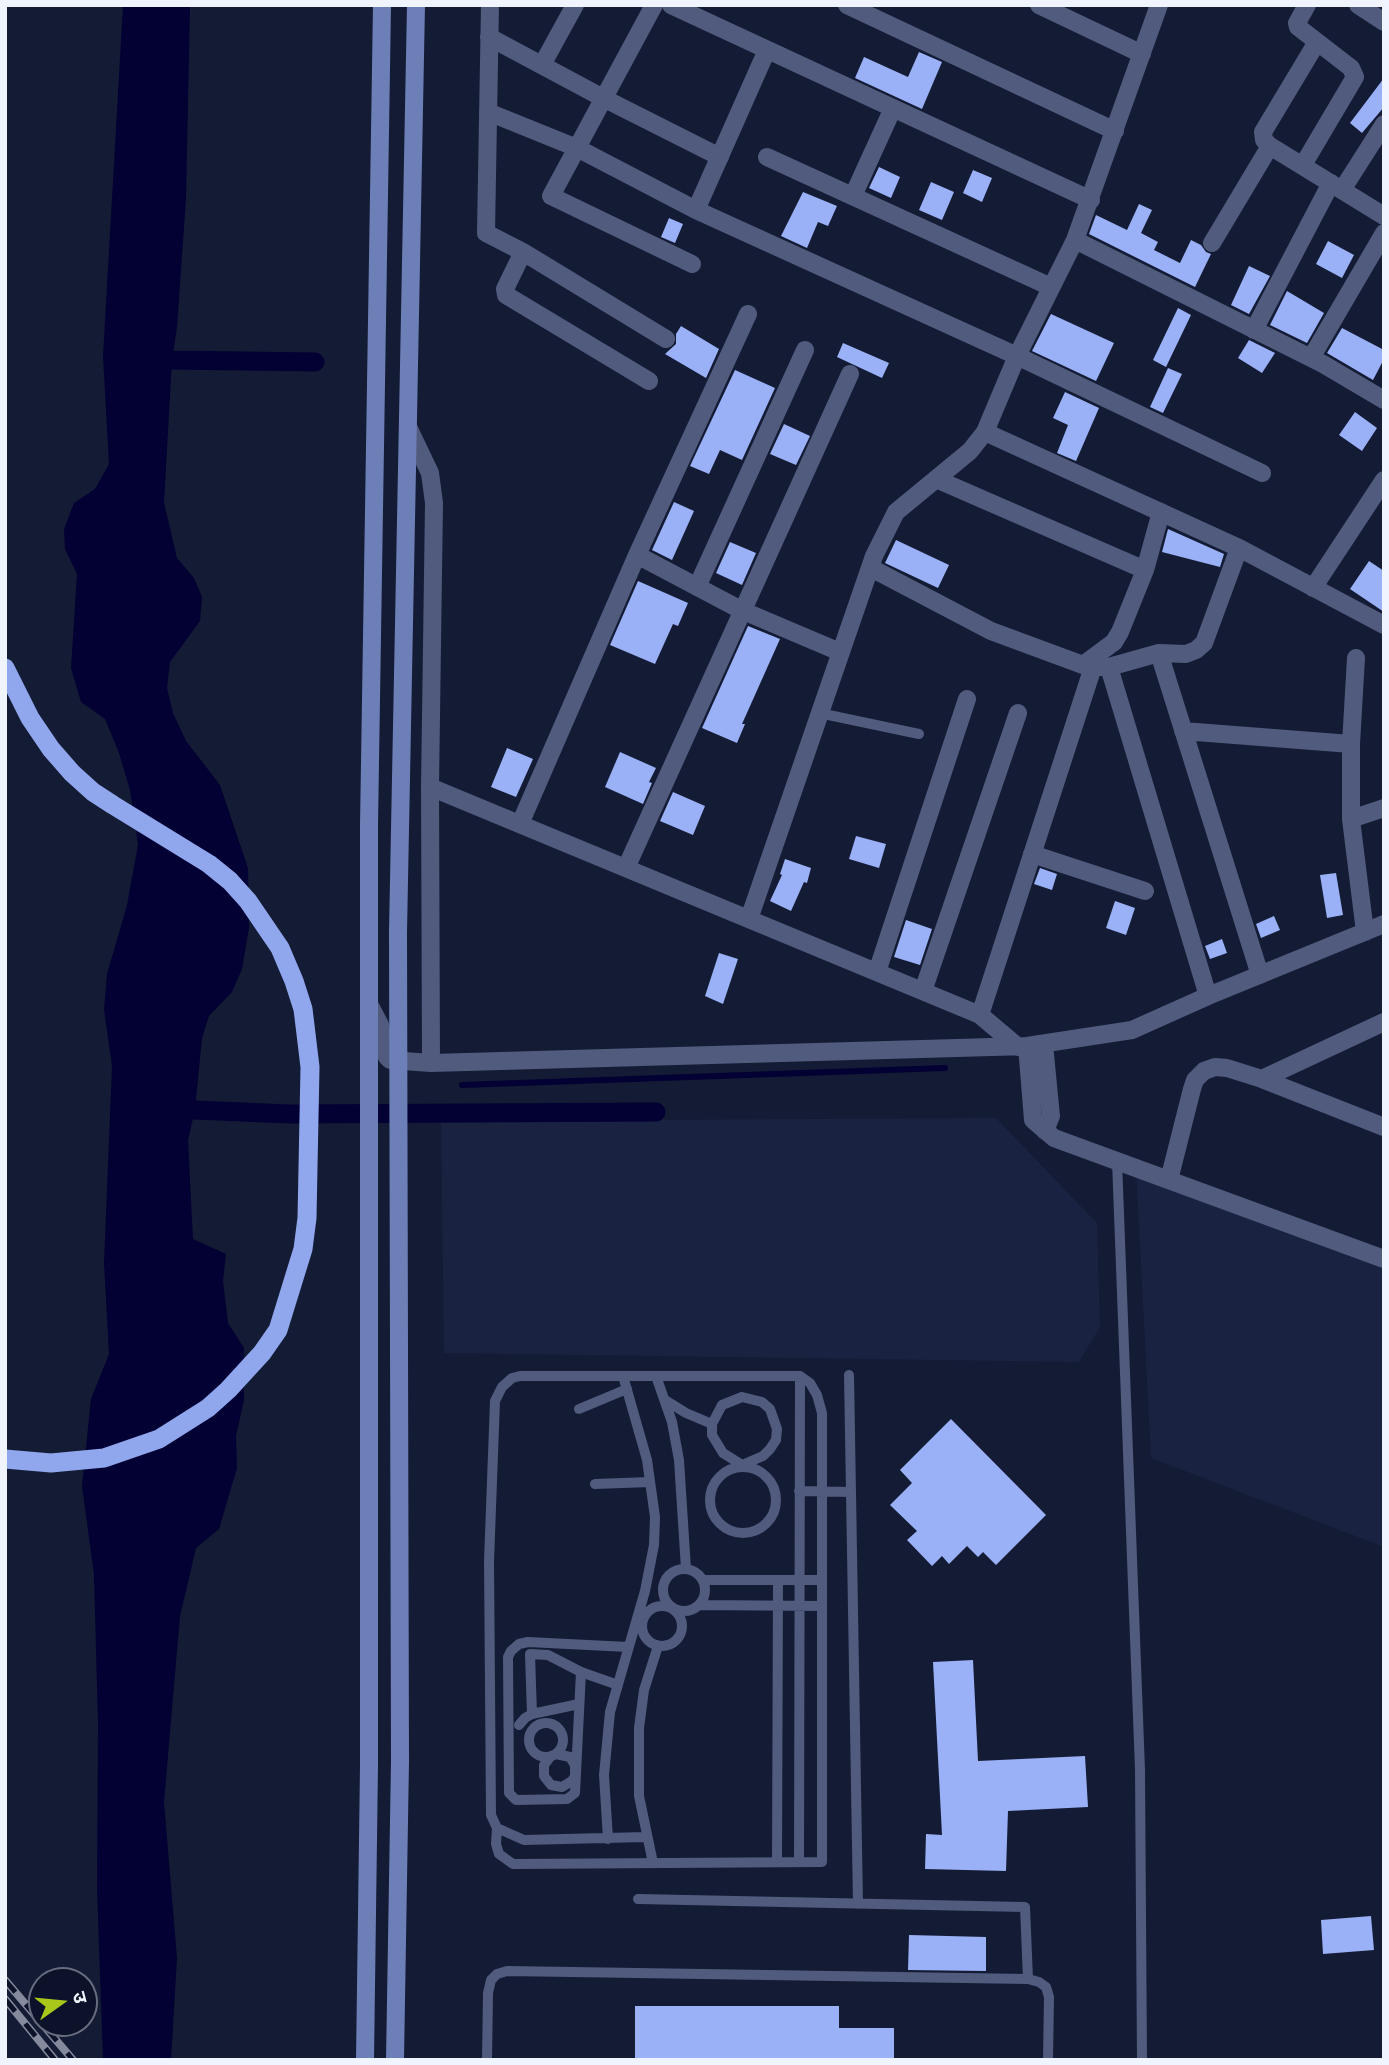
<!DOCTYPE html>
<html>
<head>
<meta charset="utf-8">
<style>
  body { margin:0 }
  #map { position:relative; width:1389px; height:2065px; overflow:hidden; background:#141b34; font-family:Literata,"Noto Sans Devanagari",serif }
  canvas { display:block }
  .frame { position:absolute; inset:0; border:7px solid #f0f4ff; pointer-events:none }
  .north { position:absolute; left:28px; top:1967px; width:70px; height:70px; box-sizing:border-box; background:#0c122a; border:2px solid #676c7f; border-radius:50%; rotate:75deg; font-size:19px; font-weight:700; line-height:28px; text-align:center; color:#f0f4ff }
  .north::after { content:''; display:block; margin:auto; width:24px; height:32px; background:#a9c71a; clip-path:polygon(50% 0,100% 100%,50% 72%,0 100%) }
</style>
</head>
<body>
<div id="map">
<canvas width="1389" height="2065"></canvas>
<div class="frame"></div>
<div class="north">उ</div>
</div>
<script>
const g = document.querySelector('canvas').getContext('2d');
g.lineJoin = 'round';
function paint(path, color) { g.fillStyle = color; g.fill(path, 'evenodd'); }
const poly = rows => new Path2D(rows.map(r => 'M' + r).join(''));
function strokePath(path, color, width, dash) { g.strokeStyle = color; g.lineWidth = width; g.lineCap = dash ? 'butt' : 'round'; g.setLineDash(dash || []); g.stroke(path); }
const built = poly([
  [996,1118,1097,1223,1100,1327,1079,1362,444,1353,441,1121],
  [1136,1168,1384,1259,1384,1547,1151,1458]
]);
const water = poly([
  [123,5,190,5,186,199,177,327,172,360,164,503,177,558,194,578,202,597,200,621,170,662,167,688,173,713,186,741,220,785,248,868,249,928,242,969,232,992,209,1016,202,1038,195,1110,188,1140,193,1239,226,1254,223,1281,228,1323,244,1348,244,1400,236,1436,237,1468,219,1529,196,1548,180,1616,164,1802,177,1958,171,2060,103,2060,97,1888,98,1725,94,1575,82,1486,91,1399,109,1354,104,1263,112,1066,104,1010,107,974,127,905,138,845,130,790,119,753,105,719,81,702,71,668,77,574,65,549,64,529,74,503,95,489,109,464,103,356]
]);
const stream = poly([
  [462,1085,945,1068]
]);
const canal = poly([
  [149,353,172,360,315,362],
  [171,1109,289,1114,656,1112]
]);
const building = poly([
  [919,52,942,62,922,109,855,78,864,57,908,77],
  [1384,78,1384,107,1362,133,1350,123],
  [879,167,900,177,891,198,869,188],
  [973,170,992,178,982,202,963,193],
  [931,182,954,192,942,220,919,210],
  [803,192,837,206,828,226,818,222,807,248,781,236],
  [1139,204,1152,210,1141,233,1158,242,1154,250,1180,263,1191,240,1201,245,1206,252,1211,254,1195,287,1089,234,1096,215,1127,230],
  [669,218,683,224,675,243,661,237],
  [1328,241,1354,255,1342,278,1316,264],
  [1249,266,1270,276,1249,314,1231,305],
  [1287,291,1324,313,1307,343,1270,325],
  [1178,308,1191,315,1166,367,1153,360],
  [1051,314,1114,343,1096,381,1032,351],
  [681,326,719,349,706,378,665,354,676,344,676,334],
  [1342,328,1384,350,1384,359,1373,380,1327,353],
  [1249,340,1275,353,1262,373,1238,358],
  [843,343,889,363,882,378,837,357],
  [1168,368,1182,374,1163,413,1150,407],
  [735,370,775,388,742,460,720,450,709,474,690,466],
  [1065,392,1099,408,1076,461,1057,453,1068,425,1053,418],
  [1355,412,1377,428,1362,451,1339,435],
  [784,424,810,436,796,465,770,454],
  [674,502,694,511,672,560,652,550],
  [1168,529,1224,554,1220,567,1162,552],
  [896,540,949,565,938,588,885,563],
  [730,542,756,553,742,585,716,573],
  [1369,561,1384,571,1384,612,1350,589],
  [638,581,688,603,678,626,673,624,655,664,610,645],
  [748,626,780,639,742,724,745,724,737,743,702,728],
  [507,748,533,759,516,797,491,787],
  [620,752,656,768,649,782,652,783,643,804,605,787],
  [673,792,705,806,693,835,660,821],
  [856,836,886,844,879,868,849,859],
  [785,859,811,868,807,883,804,882,791,911,770,901,782,875,780,874],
  [1040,868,1057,874,1052,890,1034,884],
  [1336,873,1343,915,1327,918,1320,875],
  [1115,901,1135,908,1126,935,1106,928],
  [1274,916,1280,930,1261,938,1256,924],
  [906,920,932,929,920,965,894,957],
  [1222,939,1227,953,1210,959,1205,946],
  [719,953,738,959,723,1004,705,996],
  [951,1419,1046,1515,996,1565,983,1552,978,1557,967,1546,949,1564,942,1556,932,1566,907,1540,917,1531,890,1505,912,1483,900,1470],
  [973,1660,978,1761,1085,1756,1088,1807,1008,1811,1006,1871,925,1869,926,1834,942,1835,933,1662],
  [1371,1916,1374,1950,1323,1954,1321,1920],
  [909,1935,986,1937,986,1971,908,1970],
  [635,2006,839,2006,839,2028,894,2028,894,2060,635,2060]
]);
const service = poly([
  [819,713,919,734],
  [1117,1161,1140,1770,1142,2060],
  [849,1375,858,1904],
  [656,1376,672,1422,679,1460,686,1569],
  [742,1397,762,1402,770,1409,777,1429,776,1440,770,1449,763,1456,742,1465,723,1453,712,1435,712,1424,722,1405,742,1397],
  [665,1400,686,1413,712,1424],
  [579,1409,627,1389],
  '710 1500a33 33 0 1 1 66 0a33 33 0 1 1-66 0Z',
  [595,1484,650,1482],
  [799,1491,851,1492],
  '663 1590a21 21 0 1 1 42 0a21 21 0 1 1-42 0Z',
  [703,1580,822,1580],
  [699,1605,822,1606],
  '642 1626a20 20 0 1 1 40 0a20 20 0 1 1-40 0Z',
  [581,1672,575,1793,567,1799,516,1800,509,1793,508,1657,511,1651,519,1644,528,1642,628,1647],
  [532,1714,530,1654,548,1655,581,1672,618,1685],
  '529 1740a17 17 0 1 1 34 0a17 17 0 1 1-34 0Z',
  [519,1725,525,1718,532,1714,579,1704],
  [551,1756,544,1765,544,1776,551,1785,562,1787,572,1781,575,1776,575,1765,570,1757,556,1754],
  [497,1828,496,1844,499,1854,513,1864,822,1862,822,1413,817,1395,810,1383,800,1376,520,1376,512,1378,502,1387,495,1401,489,1561,491,1815,497,1828,524,1840,646,1837],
  [608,1839,604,1775,610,1712,645,1591,654,1545,655,1517,647,1460,623,1376],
  [777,1862,778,1580],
  [799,1862,800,1376],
  [653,1863,639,1796,639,1728,644,1690,658,1646],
  [638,1899,1025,1907,1028,1979],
  [487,2060,488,1993,491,1980,497,1974,507,1971,1028,1979,1039,1982,1046,1987,1049,1997,1048,2060]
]);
const minor = poly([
  [490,5,486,233,523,252,666,339],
  [654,5,551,196,692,264],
  [671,5,1091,200],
  [847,5,1115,131],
  [1039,5,1142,54],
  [1358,5,1384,22],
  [489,37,605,99,720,157],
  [542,65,575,5],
  [488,112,577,148,696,210,1017,356,1262,473],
  [1270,146,1264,140,1263,132,1317,42],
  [767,157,1051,287],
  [1303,165,1355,77,1351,68,1298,27,1297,23,1307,5],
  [1342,190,1384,124],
  [853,196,893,108],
  [696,210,767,50],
  [1075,240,1323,364,1384,400],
  [1212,243,1270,146,1384,216],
  [523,252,505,289,506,295,649,381],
  [1254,330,1331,183],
  [1311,358,1384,233],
  [408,427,430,473,434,503,430,787,431,1063],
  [985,432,1239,548,1384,625],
  [936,479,1145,570],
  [637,555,741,610,840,652],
  [871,568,991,631,1083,665,1093,667,1109,667,1159,653,1186,654,1196,650,1204,643,1239,548],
  [697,587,805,350],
  [1313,588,1384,480],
  [1159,653,1260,975],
  [1356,658,1351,744,1351,819,1365,932],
  [1083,665,1114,642,1120,632,1145,570,1161,512],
  [1109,667,1208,996],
  [1183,731,1351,744],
  [430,787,980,1015,1018,1047],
  [1351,819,1384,808],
  [520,824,637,555,748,314],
  [1032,854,1145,891],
  [626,868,850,374],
  [749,919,874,556,896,512,970,451,985,432,1017,356,1075,240,1159,5],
  [877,972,967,699],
  [923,991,1018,713],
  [370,1006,380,1025,387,1057,390,1060,431,1063,1027,1046,1132,1030,1208,996,1384,924],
  [980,1015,1093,667],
  [1044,1044,1051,1116,1045,1131],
  [1027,1046,1033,1120,1054,1138,1384,1259],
  [1262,1079,1384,1127],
  [1169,1180,1192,1089,1195,1080,1204,1071,1215,1067,1227,1068,1262,1079,1384,1022]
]);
const secondary = poly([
  [365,2060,369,1766,369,825,382,5],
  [395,2060,400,1761,398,932,416,5]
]);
const trunk = poly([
  [5,668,30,718,51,749,72,773,93,792,113,805,209,864,230,881,248,901,280,948,294,981,303,1009,310,1067,307,1218,303,1249,278,1330,262,1353,228,1390,208,1408,159,1439,104,1458,51,1463,5,1459]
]);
const rail = poly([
  [5,1980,73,2060],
  [5,1999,55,2060]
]);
paint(built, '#1a2241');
paint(water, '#030033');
strokePath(stream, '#030033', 6);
strokePath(canal, '#030033', 19);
paint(building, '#9ab1f7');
strokePath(service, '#505b7e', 10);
strokePath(minor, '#505b7e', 18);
strokePath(secondary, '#6d7fb7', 18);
strokePath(trunk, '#90a7ee', 19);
strokePath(rail, '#858a9c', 8);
strokePath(rail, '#0c122a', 5, [16]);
</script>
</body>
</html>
